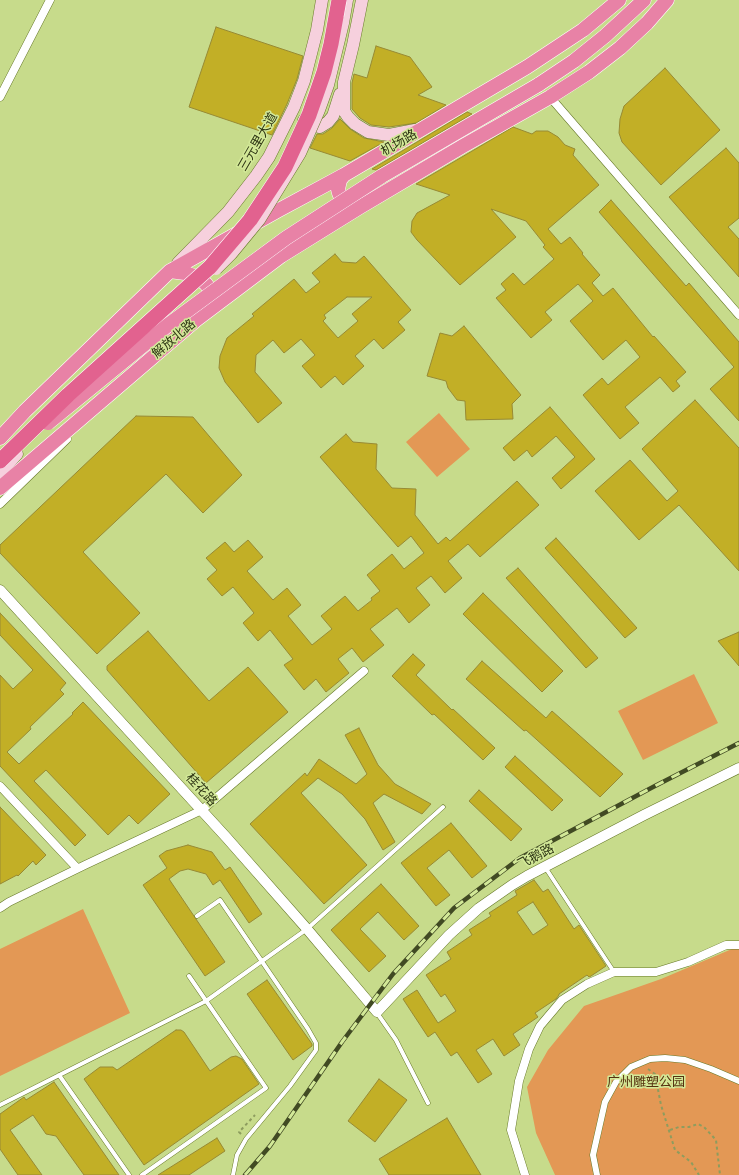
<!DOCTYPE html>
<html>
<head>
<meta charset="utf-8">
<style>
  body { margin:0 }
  canvas { display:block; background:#c7db8b }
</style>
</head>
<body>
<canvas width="739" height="1175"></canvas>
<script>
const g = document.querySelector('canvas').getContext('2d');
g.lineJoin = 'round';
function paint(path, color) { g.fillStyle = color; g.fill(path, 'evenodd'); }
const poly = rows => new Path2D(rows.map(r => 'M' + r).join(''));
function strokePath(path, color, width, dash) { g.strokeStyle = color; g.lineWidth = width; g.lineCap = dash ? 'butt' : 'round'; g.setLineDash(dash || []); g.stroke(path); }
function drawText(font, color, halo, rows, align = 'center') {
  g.font = font + ' Manrope,"Noto Sans SC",sans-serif'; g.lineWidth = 3; g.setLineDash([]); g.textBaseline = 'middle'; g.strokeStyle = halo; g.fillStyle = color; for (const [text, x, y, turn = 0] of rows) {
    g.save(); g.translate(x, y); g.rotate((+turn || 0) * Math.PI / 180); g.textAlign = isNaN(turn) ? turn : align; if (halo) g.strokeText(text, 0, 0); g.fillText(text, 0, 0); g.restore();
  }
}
const green = poly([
  [439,413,470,449,437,477,406,442],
  [694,674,718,723,643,760,618,711],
  [83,909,130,1013,0,1076,0,949],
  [739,946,739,1175,555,1175,536,1133,527,1087,548,1050,584,1006,661,979]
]);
const building = poly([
  [216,27,303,56,297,79,287,104,272,135,189,107,216,27],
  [376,46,410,57,432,87,418,95,446,105,416,123,389,127,371,125,360,118,352,109,352,83,354,74,367,78,376,46],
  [665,68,720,130,661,185,622,142,619,133,620,119,624,106,665,68],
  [467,112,472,114,376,170,372,169,467,112],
  [340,119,350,129,364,138,384,142,350,161,310,148,317,134,323,134,332,128,340,119],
  [513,127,532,134,536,131,548,131,558,137,565,145,575,149,573,155,599,185,548,229,561,244,570,237,583,253,582,254,600,275,592,283,603,296,613,288,653,337,654,336,686,372,676,381,680,386,673,392,660,377,625,407,639,423,620,439,583,395,602,378,608,385,640,357,626,340,603,360,570,321,593,301,578,284,545,312,552,320,531,338,496,298,506,290,501,284,513,273,524,285,554,259,543,247,545,245,526,221,491,209,516,237,460,285,417,240,411,232,412,221,417,213,450,195,416,184,513,127],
  [726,148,739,163,739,218,728,227,739,239,739,277,669,197,726,148],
  [611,200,686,286,689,283,739,342,739,421,710,389,734,367,599,212,611,200],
  [335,254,342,262,356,263,364,256,411,310,398,322,405,330,383,349,374,339,355,356,364,366,343,385,335,376,321,388,302,366,315,355,301,339,284,353,273,340,256,355,255,372,282,403,258,423,225,382,219,368,220,356,227,338,254,316,252,314,294,279,306,293,320,282,312,273,335,254],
  [347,297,372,297,352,314,358,321,338,338,323,321,326,318,324,315,347,297],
  [464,326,521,395,512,404,513,419,466,420,465,401,457,400,448,388,446,381,427,376,440,333,452,336,464,326],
  [695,400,739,448,739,571,679,505,639,540,595,491,630,460,667,501,678,491,642,449,695,400],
  [550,407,595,459,561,489,552,478,575,457,556,436,532,457,527,450,514,461,503,448,550,407],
  [136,416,193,417,242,475,203,513,166,474,83,552,140,613,97,654,0,553,0,545,136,416],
  [346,434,353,442,377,444,376,469,392,488,416,489,415,515,438,544,446,537,450,541,517,481,539,505,480,557,468,544,448,561,462,578,445,593,431,576,416,588,430,605,409,623,397,608,370,629,384,645,363,662,352,648,338,659,349,673,326,692,316,679,304,690,284,665,293,659,270,630,258,641,243,623,254,613,233,587,222,596,207,579,217,570,206,558,225,542,234,552,248,540,263,557,247,571,273,600,287,588,301,605,288,616,312,645,332,629,321,616,345,596,358,611,372,600,371,598,380,591,367,575,392,554,404,569,424,553,411,536,398,547,320,457,346,434],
  [556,538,637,628,625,638,545,548,556,538],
  [518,568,598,658,586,668,506,578,518,568],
  [483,593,563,671,542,692,463,614,483,593],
  [0,613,66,683,60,690,64,694,30,727,31,729,7,752,19,764,73,714,72,713,83,702,170,794,138,824,129,815,108,835,46,770,34,781,86,835,75,846,0,766,0,675,13,689,33,670,0,635,0,613],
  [148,631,209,701,248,667,288,712,206,783,107,670,107,666,148,631],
  [739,632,739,666,718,641,739,632],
  [413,654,425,665,416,675,452,710,453,709,495,748,483,760,434,714,432,715,392,676,413,654],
  [482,661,546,718,552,711,623,774,600,797,526,730,524,731,466,679,482,661],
  [359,728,378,765,395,784,431,804,422,814,384,794,373,803,395,842,383,850,365,819,342,794,318,778,301,793,367,865,324,904,250,824,305,773,307,776,319,759,356,784,367,774,345,735,359,728],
  [515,756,563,800,552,811,505,767,515,756],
  [479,790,522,829,511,841,469,801,479,790],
  [0,807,46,855,36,865,33,861,18,876,17,875,0,884,0,807],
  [451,823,487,866,472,878,449,850,427,868,450,895,436,906,401,863,451,823],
  [188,845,212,852,225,870,230,867,262,914,249,923,220,880,213,885,206,874,188,869,180,871,169,879,225,962,205,976,143,885,167,868,159,856,166,851,188,845],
  [534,880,543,892,548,889,574,929,579,925,606,966,591,976,589,977,587,975,559,994,559,995,556,999,535,1013,538,1017,513,1034,520,1045,504,1056,493,1039,476,1050,492,1074,478,1083,457,1052,451,1056,435,1032,428,1037,403,999,417,990,438,1023,456,1011,445,994,441,997,426,975,451,959,447,952,472,935,469,930,491,916,489,913,517,895,515,891,534,880],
  [533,902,548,925,533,935,517,912,533,902],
  [381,884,419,926,404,940,378,912,360,929,386,956,369,972,331,930,381,884],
  [267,980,312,1044,312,1046,293,1060,247,994,267,980],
  [176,1030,181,1030,184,1032,210,1071,231,1057,236,1056,242,1059,259,1084,144,1165,84,1079,100,1067,113,1067,117,1070,176,1030],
  [379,1079,407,1100,375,1142,348,1121,379,1079],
  [54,1082,119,1175,84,1175,56,1136,46,1134,33,1115,10,1130,42,1175,18,1175,0,1149,0,1114,24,1097,26,1100,54,1082],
  [447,1118,481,1175,389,1175,379,1159,447,1118],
  [217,1138,225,1151,189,1175,158,1175,217,1138]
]);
const path = poly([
  [648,1069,655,1074,661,1105,675,1150,691,1162,699,1175],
  [670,1130,679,1127,689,1127,698,1124,704,1127,716,1140,720,1175],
  [241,1134,239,1132,255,1115]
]);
const service = poly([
  [545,867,614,972],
  [197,916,220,900,308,1029,316,1043,316,1050,290,1086,246,1139,237,1155,233,1175],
  [377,1013,396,1040,428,1103],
  [59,1075,129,1175],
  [0,1105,206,1001,307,929,443,807],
  [142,1175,266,1088,189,976]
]);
const pedestrian = poly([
  [597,1175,593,1155,605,1102,616,1082,631,1067,650,1059,665,1058,685,1060,711,1069,739,1081]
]);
const minor = poly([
  [0,97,50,0],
  [550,97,739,315],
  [0,504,67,439],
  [0,786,77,868],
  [0,908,9,902,85,865,202,810,364,671],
  [525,1175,511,1130,519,1081,529,1049,540,1026,562,1000,587,984,614,972,656,972,688,962,726,945,739,945]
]);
const tertiary = poly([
  [0,590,226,837,307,929,377,1012,449,935,479,908,512,885,527,876,644,815,739,768]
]);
const secondary = poly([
  [362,0,353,45,344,82,344,111,348,117,355,124,368,132,389,135,415,130],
  [343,23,347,0],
  [304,120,309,125,320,127,328,122,333,116,340,94],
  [178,263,228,212,256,176,269,157,294,107,304,81,317,30,322,0],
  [0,473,17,454]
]);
const trunk = poly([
  [538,85,574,61,605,36,644,0],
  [344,175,340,180,338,189,339,193,342,200,348,204,354,205],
  [170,271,185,273,197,277,206,284,213,294,214,304],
  [0,438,25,411,170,271,279,210,344,175,527,67,583,30,619,0],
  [0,488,196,320,281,256,360,207,463,146,550,97,589,72,620,48,647,23,667,0]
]);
const rail = poly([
  [245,1175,270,1146,342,1042,393,974,454,908,520,858,653,787,739,743]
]);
const secondaryBridge = poly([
  [216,269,231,254,259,220,300,153,319,110,328,85,343,23]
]);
const trunkBridge = poly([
  [48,423,168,325,286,238,382,176,538,85]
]);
const motorwayBridge = poly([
  [0,461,68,395,210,267,250,220,285,167,309,115,324,72,331,44,339,0]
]);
const streetNames = [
  ["三元里大道",258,142,-60],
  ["机场路",399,143,-30],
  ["解放北路",174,339,-40],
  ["桂花路",201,790,48],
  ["飞鹅路",536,857,-28]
];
const parkNames = [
  ["广州雕塑公园",646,1082]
];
paint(green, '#e39855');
paint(building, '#c2af26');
strokePath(building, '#978a34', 1);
strokePath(service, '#677929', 5);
strokePath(pedestrian, '#677929', 7);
strokePath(minor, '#677929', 9);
strokePath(tertiary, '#677929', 11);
strokePath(secondary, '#677929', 13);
strokePath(trunk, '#fff', 15);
strokePath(path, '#8d9c5e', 2, [3, 3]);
strokePath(service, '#fff', 4);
strokePath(pedestrian, '#fff', 6);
strokePath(minor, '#fff', 8);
strokePath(tertiary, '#fff', 10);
strokePath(secondary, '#f6d0dd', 12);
strokePath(trunk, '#e882a6', 14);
strokePath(rail, '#414a23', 4.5);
strokePath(rail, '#d3e998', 3, [9]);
strokePath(secondaryBridge, '#677929', 13, []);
strokePath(trunkBridge, '#fff', 15, []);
strokePath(motorwayBridge, '#fff', 16, []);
strokePath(secondaryBridge, '#f6d0dd', 12);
strokePath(trunkBridge, '#e882a6', 14);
strokePath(motorwayBridge, '#e2628f', 15);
drawText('13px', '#2f3615', '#d3e998', streetNames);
drawText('13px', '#56310f', '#d3e998', parkNames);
</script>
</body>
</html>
